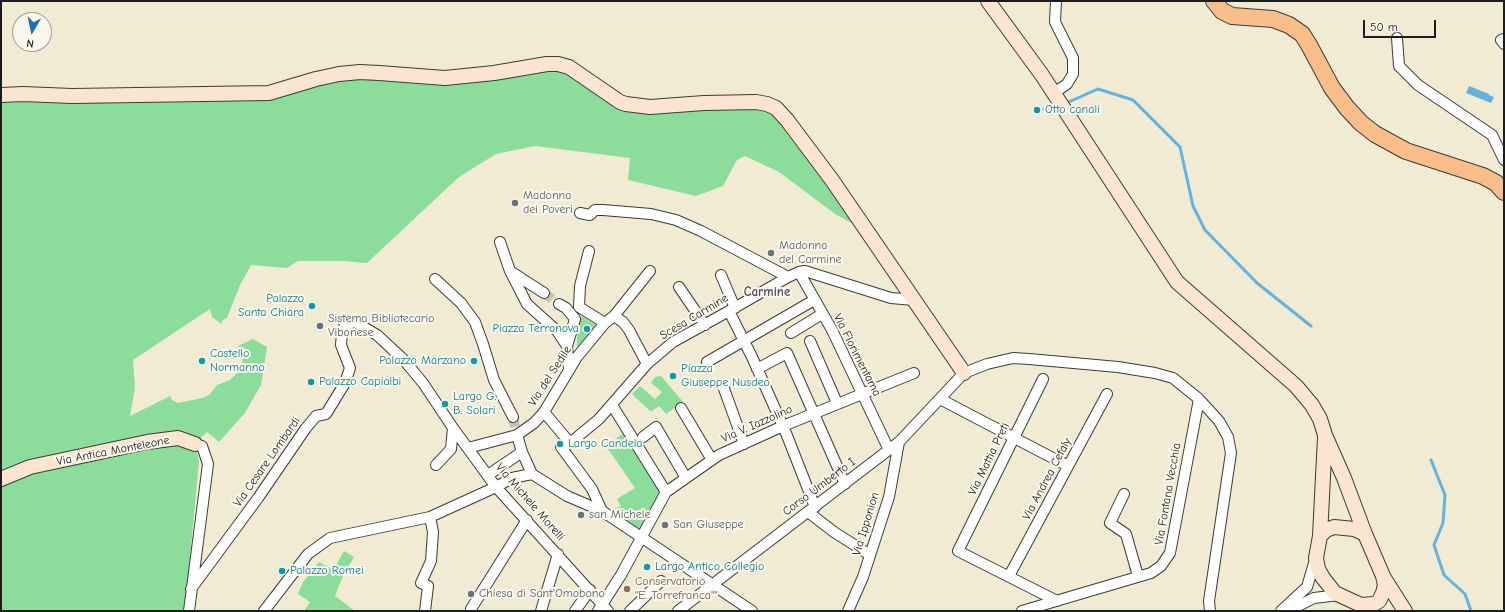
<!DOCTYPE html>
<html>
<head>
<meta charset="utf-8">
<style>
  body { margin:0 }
  #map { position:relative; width:1505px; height:612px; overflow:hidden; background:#f0ebd2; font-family:"Comic Neue",sans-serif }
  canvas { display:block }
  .frame { position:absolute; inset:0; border:2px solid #1c1c1c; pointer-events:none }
  .north { position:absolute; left:12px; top:12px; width:40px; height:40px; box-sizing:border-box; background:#fbf7ec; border:1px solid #a29f99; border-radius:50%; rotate:189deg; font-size:11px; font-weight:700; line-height:16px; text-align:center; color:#1c1c1c }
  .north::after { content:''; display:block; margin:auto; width:14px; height:18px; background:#1f6fb2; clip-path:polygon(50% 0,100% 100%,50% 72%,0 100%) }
  .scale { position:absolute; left:1363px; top:20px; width:73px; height:18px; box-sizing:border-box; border:2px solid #1c1c1c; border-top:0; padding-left:5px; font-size:12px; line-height:14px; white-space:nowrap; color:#1c1c1c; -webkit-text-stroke:3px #fbf7ec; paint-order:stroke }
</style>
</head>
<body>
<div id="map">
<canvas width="1505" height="612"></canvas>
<div class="frame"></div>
<div class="north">N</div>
<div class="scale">50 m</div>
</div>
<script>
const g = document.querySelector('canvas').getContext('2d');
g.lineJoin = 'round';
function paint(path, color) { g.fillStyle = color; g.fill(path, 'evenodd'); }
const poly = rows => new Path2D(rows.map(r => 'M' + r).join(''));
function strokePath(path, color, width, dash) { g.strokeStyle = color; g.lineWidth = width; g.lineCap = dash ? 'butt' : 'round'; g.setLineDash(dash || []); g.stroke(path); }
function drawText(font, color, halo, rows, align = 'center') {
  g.font = font + ' "Comic Neue",sans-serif'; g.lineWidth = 4; g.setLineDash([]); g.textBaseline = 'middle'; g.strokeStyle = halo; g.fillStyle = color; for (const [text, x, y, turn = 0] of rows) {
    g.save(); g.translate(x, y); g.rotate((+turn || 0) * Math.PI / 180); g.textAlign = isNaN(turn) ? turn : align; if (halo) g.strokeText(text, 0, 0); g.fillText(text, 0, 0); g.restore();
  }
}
const green = poly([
  [558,64,620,102,767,104,867,231,835,214,779,172,745,156,737,160,723,186,696,196,628,180,630,158,535,146,496,154,459,177,367,263,342,261,298,261,287,268,251,265,240,285,227,318,223,320,221,324,212,317,210,309,133,360,135,388,130,416,170,396,172,400,178,403,202,398,209,395,217,385,230,380,241,369,243,358,236,348,240,345,253,339,267,347,261,385,245,413,219,442,207,432,195,444,199,461,185,611,1,611,1,95,244,93,316,79,429,78],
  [577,316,583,317,599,327,577,351],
  [661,376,683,402,666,414,659,406,652,411,650,411,632,394,640,386,655,399,662,392,651,383,655,377],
  [624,433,661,494,641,533,608,512,621,506,617,499,635,488,608,449,613,446,611,442],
  [344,551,354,557,343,576,335,596,355,611,304,611,310,602,298,594,303,582,319,562,333,570]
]);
const water = poly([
  [1469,86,1489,94,1489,95,1494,97,1491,103,1466,93]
]);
const stream = poly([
  [1064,104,1098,89,1133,100,1180,147,1193,206,1205,230,1257,283,1311,326],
  [1044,109,1057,106],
  [1431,460,1445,495,1443,523,1434,545,1444,575,1465,594,1471,611]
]);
const streetTunnel = poly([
  [544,293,559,304],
  [513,417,517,435]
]);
const street = poly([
  [1397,38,1399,66,1418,85,1492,135,1504,160],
  [1504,39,1501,40,1504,44],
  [1054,93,1067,84,1073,74,1073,58,1055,22,1056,1],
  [580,213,590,215,595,210,603,210,651,214,676,220,701,231,788,277],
  [500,242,510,271,527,304,557,331,567,346,569,370],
  [589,251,580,286,579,307,605,323],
  [510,271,544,293],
  [799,272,832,330,889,450],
  [721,275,735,308],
  [435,279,461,303,475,322,483,344,494,380,513,417],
  [679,287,705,325],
  [559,304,566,308,575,319,567,346],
  [729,311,752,357,786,433,815,507],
  [614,316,623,322,629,330,647,364],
  [791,333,822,314],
  [810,341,837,403],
  [707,362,809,303],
  [757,369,787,353,845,484],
  [1043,379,958,551,1057,601],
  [723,386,744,444],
  [940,399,1068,466],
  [612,405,666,492],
  [681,408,712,460],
  [544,412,570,443],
  [517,435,522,452,532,474,567,496,602,511,752,611],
  [643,437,656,427,686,478],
  [468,448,517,435,534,423,544,412,577,357,605,323,614,316,650,271],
  [436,465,451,449,453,428],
  [488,475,522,452],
  [1124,494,1110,523,1126,534,1138,576],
  [602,511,592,489,561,447,570,443,599,419,647,364,673,342,729,311,788,277,799,272,805,271,891,298,914,300],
  [808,512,834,532,870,555],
  [1009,576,1107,394],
  [191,589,258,498,306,428,316,416,326,414,345,383,350,368,341,345,342,333,345,325,355,322,377,335,403,359,423,383,453,428,496,487,608,611],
  [471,609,527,520],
  [189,611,208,464,202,446,195,444],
  [264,611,308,554,330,538,430,517,496,487,512,478,532,474],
  [425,611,428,586,421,583,431,561,433,532,430,517],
  [541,611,558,554],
  [575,611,590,590],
  [598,611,621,575,666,492,719,455,783,426,914,373],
  [630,611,661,581],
  [678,611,899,442,964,373,987,364,1013,358,1029,359,1118,367,1155,373,1173,378,1199,399,1219,421,1228,437,1231,453,1209,601,1210,611],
  [848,611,863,577,889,497,899,442],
  [1022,611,1151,573,1161,566,1170,553,1199,399],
  [1281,611,1307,587,1315,560],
  [1288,611,1314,598,1339,595]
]);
const secondary = poly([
  [988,1,1042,75,1177,282,1296,386,1312,405,1320,419,1325,435,1344,478,1365,534],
  [1,95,23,94,72,96,269,93,316,79,339,74,360,72,379,73,445,78,494,73,547,64,558,64,569,67,620,102,626,104,650,107,704,103,756,102,767,104,776,108,787,120,832,180,964,373],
  [1,479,30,467,147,442,178,438,195,444],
  [1334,527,1354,529,1365,534,1383,576,1385,585,1383,593,1379,601,1374,604,1361,605,1335,593,1323,578,1318,569,1316,558,1320,536,1326,530,1334,527],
  [1320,536,1325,437],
  [1384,578,1405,611]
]);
const primary = poly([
  [1214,1,1222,11,1232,16,1273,19,1289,25,1302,34,1309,45,1332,88,1347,108,1361,123,1375,134,1406,151,1483,176,1496,183,1504,192]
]);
const markers = [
  [1037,110,4,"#0f9aa8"],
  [515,203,4,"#6b7280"],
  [771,253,4,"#6b7280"],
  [312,306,4,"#0f9aa8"],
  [320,326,4,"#5c6f8a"],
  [587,329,4,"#0f9aa8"],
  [202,361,4,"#0f9aa8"],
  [474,361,4,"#0f9aa8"],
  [673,376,4,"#0f9aa8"],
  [311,382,4,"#0f9aa8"],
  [445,404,4,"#0f9aa8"],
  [560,444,4,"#0f9aa8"],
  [581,515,4,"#6b7280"],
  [665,525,4,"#6b7280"],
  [647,567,4,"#0f9aa8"],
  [282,571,4,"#0f9aa8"],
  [627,589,4,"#8d6e63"],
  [471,594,4,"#6b7280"]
];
const cultureNames = [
  ["Otto canali",1045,110],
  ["Palazzo",304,299,"right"],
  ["Santa Chiara",304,313,"right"],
  ["Piazza Terranova",579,329,"right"],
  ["Castello",210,354],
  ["Normanno",210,368],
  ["Palazzo Marzano",466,361,"right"],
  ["Piazza",681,369],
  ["Giuseppe Nusdeo",681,383],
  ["Palazzo Capialbi",319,382],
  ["Largo G.",453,397],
  ["B. Solari",453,411],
  ["Largo Candela",568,444],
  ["Largo Antico Collegio",655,567],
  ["Palazzo Romei",290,571]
];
const worshipNames = [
  ["Madonna",523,196],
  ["dei Poveri",523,210],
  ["Madonna",779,246],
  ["del Carmine",779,260],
  ["san Michele",589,515],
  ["San Giuseppe",673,525],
  ["Chiesa di Sant'Omobono",479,594]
];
const streetNames = [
  ["Scesa Carmine",694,317,-31],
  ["Via Florimentama",857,355,63],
  ["Via del Sedile",550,376,-57],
  ["Via V. Iazzolino",757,424,-24],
  ["Via Antica Monteleone",113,451,-11],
  ["Via Mattia Preti",989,459,-64],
  ["Via Cesare Lombardi",267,462,-55],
  ["Via Andrea Cefaly",1047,479,-62],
  ["Corso Umberto I",819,487,-37],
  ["Via Fontana Vecchia",1168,494,-80],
  ["Via Michele Morelli",530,502,49],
  ["Via Ipponion",866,524,-73]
];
const serviceNames = [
  ["Sistema Bibliotecario",328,319],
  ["Vibonese",328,333]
];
const educationNames = [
  ["Conservatorio",635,582],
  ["\"E. Torrefranca\"\"",635,596]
];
const neighbourhoodNames = [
  ["Carmine",767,292]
];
paint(green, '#8cdd9c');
paint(water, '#64b3de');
strokePath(stream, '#64b3de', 3);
strokePath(streetTunnel, '#c6c2ae', 10, [10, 5]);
strokePath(street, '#3c3b37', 12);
strokePath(secondary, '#3c3b37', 16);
strokePath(primary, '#3c3b37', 18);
strokePath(street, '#fff', 10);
strokePath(secondary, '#fce5d0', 14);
strokePath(primary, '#f8bd89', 16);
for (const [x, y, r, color] of markers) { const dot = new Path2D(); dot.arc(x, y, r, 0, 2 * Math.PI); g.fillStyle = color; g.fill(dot); strokePath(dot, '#fbf7ec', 1.5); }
drawText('12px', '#0d838f', '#fbf7ec', cultureNames, 'left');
drawText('12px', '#5b616d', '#fbf7ec', worshipNames, 'left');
drawText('12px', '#1c1c1c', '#fbf7ec', streetNames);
drawText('12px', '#4e5e75', '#fbf7ec', serviceNames, 'left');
drawText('12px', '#785e54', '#fbf7ec', educationNames, 'left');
drawText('bold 13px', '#564f65', '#fbf7ec', neighbourhoodNames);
</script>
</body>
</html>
